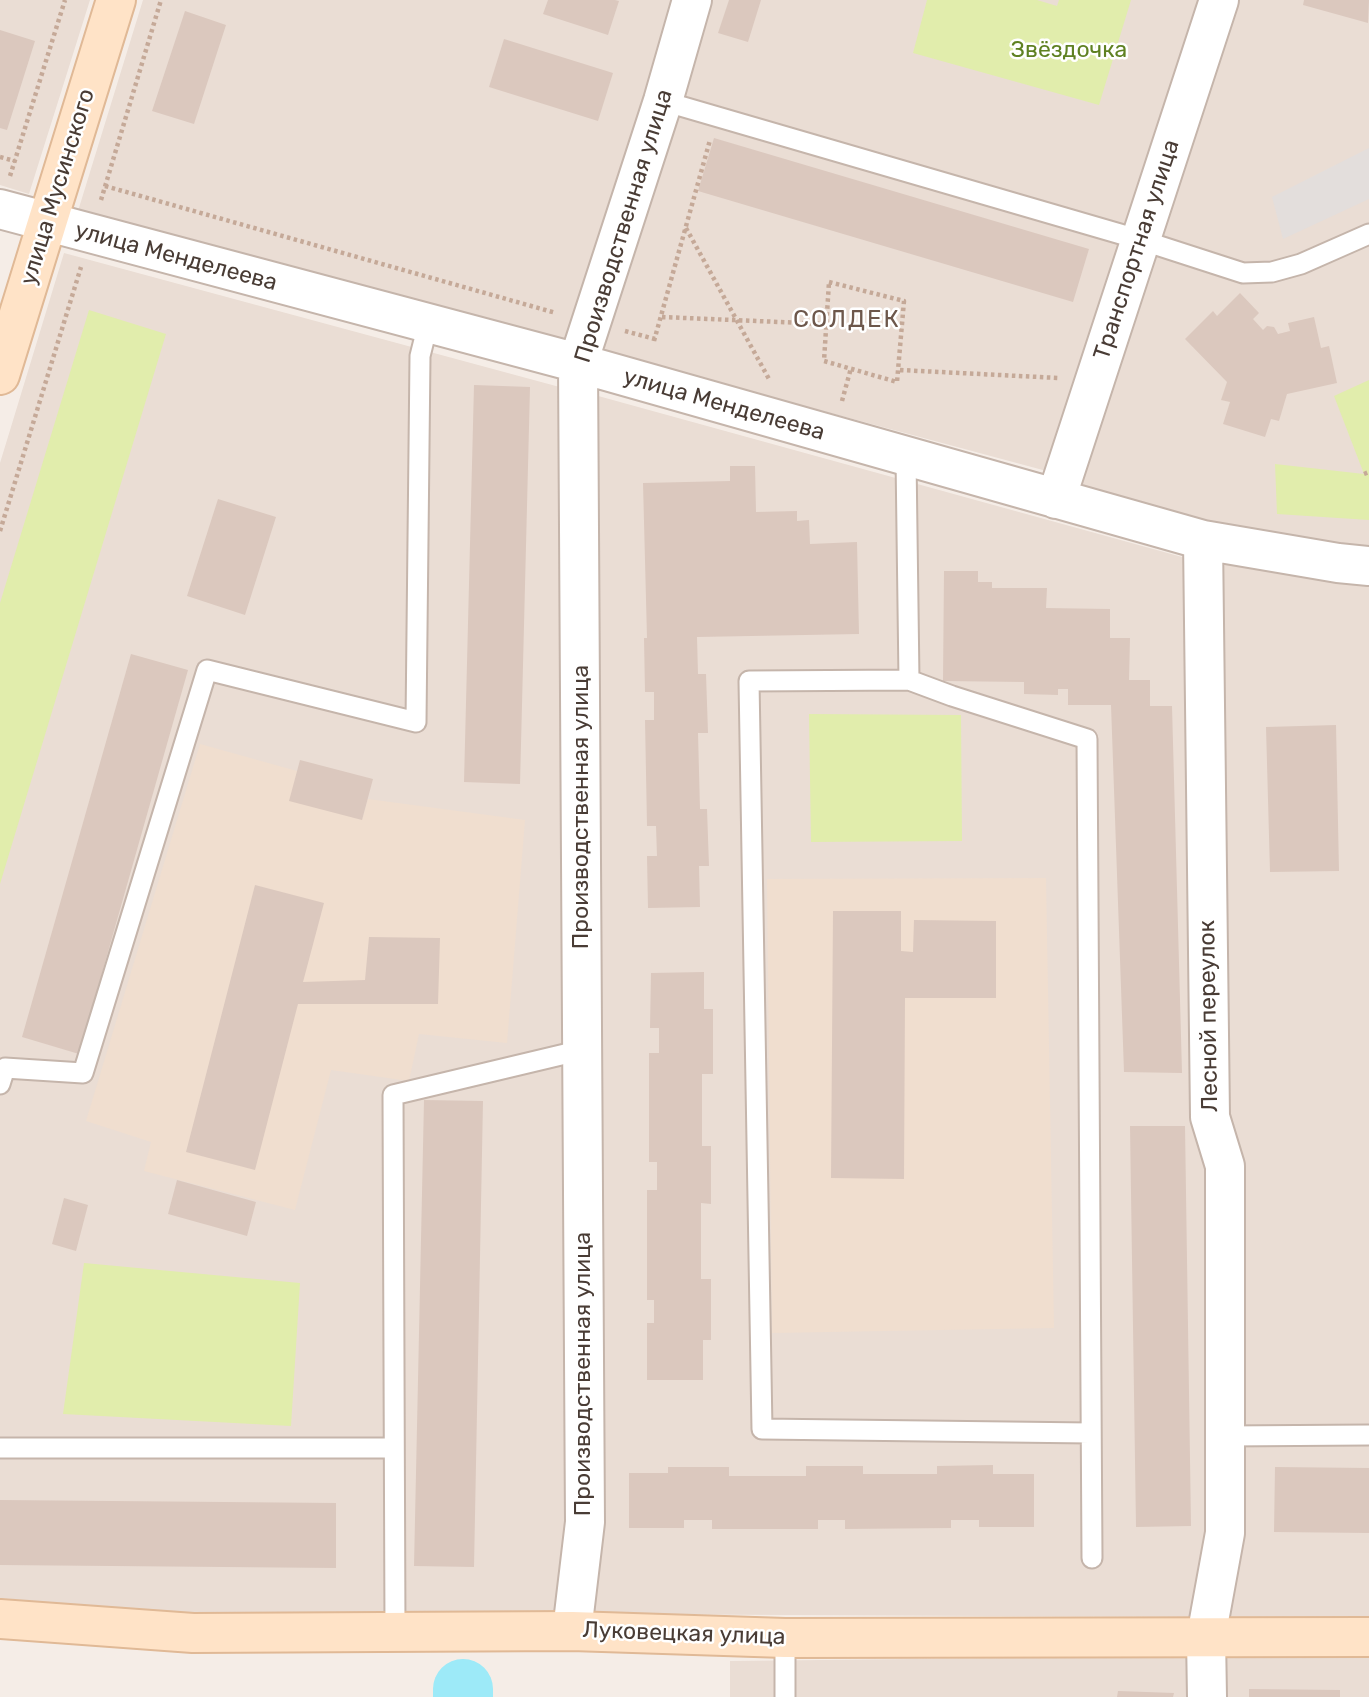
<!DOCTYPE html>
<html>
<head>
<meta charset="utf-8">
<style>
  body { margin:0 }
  canvas { display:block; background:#f5ede7 }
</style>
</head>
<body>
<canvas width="1369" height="1697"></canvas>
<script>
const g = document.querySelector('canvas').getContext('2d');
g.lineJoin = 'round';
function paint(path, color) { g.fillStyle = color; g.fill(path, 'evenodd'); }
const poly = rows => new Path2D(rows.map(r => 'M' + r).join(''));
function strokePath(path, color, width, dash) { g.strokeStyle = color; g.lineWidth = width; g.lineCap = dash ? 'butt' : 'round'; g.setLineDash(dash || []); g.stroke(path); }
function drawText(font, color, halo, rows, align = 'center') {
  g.font = font + ' Rubik,sans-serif'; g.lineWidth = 5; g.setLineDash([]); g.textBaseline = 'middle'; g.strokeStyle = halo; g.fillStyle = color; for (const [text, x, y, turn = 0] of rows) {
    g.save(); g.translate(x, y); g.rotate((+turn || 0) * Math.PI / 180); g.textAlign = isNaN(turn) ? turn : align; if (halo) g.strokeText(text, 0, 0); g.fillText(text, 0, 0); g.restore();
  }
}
const residential = poly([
  [0,0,90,0,29,194,0,185],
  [143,0,1210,0,1054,473,78,211],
  [1233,0,1369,0,1369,553,1205,530,1079,483],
  [64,253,567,389,569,1521,559,1614,193,1615,0,1598,0,463],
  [591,394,1193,560,1218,1170,1219,1534,1201,1617,590,1614],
  [1214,563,1333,580,1369,583,1369,1620,1221,1620],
  [1214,1655,1369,1655,1369,1697,1214,1697],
  [1198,1656,1198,1697,730,1697,730,1661]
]);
const education = poly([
  [200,744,297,771,362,820,368,799,525,820,507,1043,419,1034,409,1081,331,1070,295,1210,144,1171,151,1142,86,1121],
  [1046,878,1054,1328,772,1333,767,879]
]);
const green = poly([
  [927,0,1037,0,1057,6,1059,0,1131,0,1099,105,913,53],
  [89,310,166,334,0,884,0,603],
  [1369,380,1369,520,1277,514,1275,464,1364,474,1334,396],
  [809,714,961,715,962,841,811,842],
  [84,1263,300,1283,291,1426,63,1414]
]);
const parking = poly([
  [1369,148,1369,199,1283,239,1272,197]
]);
const river = poly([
  [463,1689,463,1697]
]);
const building = poly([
  [548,0,615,0,619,1,608,35,543,14],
  [729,0,761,0,748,42,718,33],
  [1304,0,1369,0,1368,23,1303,5],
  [185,11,226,25,194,124,152,111],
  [0,30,35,41,7,130,0,128],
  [504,39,613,73,598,121,489,87],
  [714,138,1089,249,1073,302,698,191],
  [1240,293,1259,313,1253,319,1263,330,1267,326,1274,327,1278,334,1290,331,1288,323,1314,317,1321,348,1329,346,1337,383,1287,394,1279,421,1271,419,1265,437,1223,424,1230,402,1221,400,1227,382,1185,339,1213,311,1217,316],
  [474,385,530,387,520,784,464,782],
  [730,466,755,466,756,512,797,511,797,521,809,520,810,544,857,542,859,634,697,637,698,674,706,674,708,733,698,733,700,809,707,809,709,866,699,866,700,907,648,908,647,856,657,856,656,826,647,826,645,720,654,720,654,692,645,692,644,638,647,638,643,483,730,481],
  [218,499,276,517,245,615,187,596],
  [944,571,978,571,978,582,992,582,992,588,1047,588,1046,608,1110,609,1110,638,1130,638,1129,680,1150,680,1150,706,1172,706,1182,1073,1124,1072,1111,705,1068,705,1068,689,1058,689,1058,695,1024,694,1024,682,943,681],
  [131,654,188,670,79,1054,22,1037],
  [1336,725,1339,871,1270,872,1266,727],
  [300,760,373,779,362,820,289,801],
  [255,885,324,903,303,982,365,980,369,937,440,938,438,1004,298,1004,255,1170,186,1152],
  [833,911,901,911,901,951,913,952,914,920,996,921,996,998,905,998,904,1179,831,1178],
  [704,972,704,1009,713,1009,713,1074,702,1074,702,1146,711,1146,711,1204,701,1203,701,1279,711,1279,711,1340,703,1340,703,1380,647,1380,647,1323,654,1323,654,1300,647,1300,647,1190,657,1190,657,1162,649,1162,649,1053,659,1053,659,1028,650,1028,651,973],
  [424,1100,483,1101,474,1567,414,1566],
  [1130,1126,1185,1126,1191,1526,1136,1527],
  [177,1180,256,1202,247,1236,168,1214],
  [64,1198,88,1205,76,1251,52,1244],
  [993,1465,993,1474,1034,1474,1034,1527,979,1527,979,1520,951,1520,951,1528,845,1529,845,1520,818,1520,818,1529,712,1529,712,1520,684,1520,684,1528,629,1528,629,1473,668,1473,668,1467,729,1467,729,1476,806,1476,806,1466,863,1466,863,1474,937,1474,937,1466],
  [1275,1467,1369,1468,1369,1533,1274,1532],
  [0,1500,336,1503,336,1568,0,1565],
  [1249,1689,1340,1690,1340,1697,1249,1697],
  [1118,1691,1174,1693,1173,1697,1117,1697]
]);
const path = poly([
  [0,157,15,161],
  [10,176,65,0],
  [105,186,556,313],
  [101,200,161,0],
  [686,228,769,379],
  [829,282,904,301,897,382,824,361,829,282],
  [662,317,827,324],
  [625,331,655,339],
  [654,341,710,140],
  [900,370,1059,378],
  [842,401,851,368],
  [1364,474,1369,472],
  [0,531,81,267]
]);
const lane = poly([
  [663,101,1141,240,1243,273,1272,272,1301,264,1369,234],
  [906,458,909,680,952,696,1087,739,1092,1558],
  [909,680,749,681,762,1429,1090,1433],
  [0,1084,5,1068,83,1073,207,670,416,722,420,356,428,324],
  [1225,1436,1369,1435],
  [0,1448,394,1448],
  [395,1632,393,1095,582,1050],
  [785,1697,785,1638]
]);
const street = poly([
  [0,209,578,363,1203,540,1338,563,1369,566],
  [1056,499,1219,0],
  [1203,540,1210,1117,1225,1166,1225,1533,1206,1637,1207,1697],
  [572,1631,585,1522,578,363,663,101,692,0]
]);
const secondary = poly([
  [0,375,116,0],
  [0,1619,193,1633,572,1631,785,1638,1369,1637]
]);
const parkNames = [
  ["Звёздочка",1069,50]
];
const streetNames = [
  ["улица Мусинского",58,187,-73],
  ["Производственная улица",624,226,-73],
  ["Транспортная улица",1137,250,-72],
  ["улица Менделеева",176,257,15],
  ["улица Менделеева",724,405,16],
  ["Производственная улица",581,807,-90],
  ["Лесной переулок",1209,1016,-91],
  ["Производственная улица",583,1374,-90],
  ["Луковецкая улица",684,1634,2]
];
const neighbourhoodNames = [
  ["СОЛДЕК",847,320]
];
paint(residential, '#eaddd4');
paint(education, '#f0decf');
paint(green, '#e1edac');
paint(parking, '#e3dedc');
strokePath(river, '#9deaf8', 60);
paint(building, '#dbc8be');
strokePath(lane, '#c5b5ab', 23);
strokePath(street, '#c5b5ab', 42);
strokePath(secondary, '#e0b996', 42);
strokePath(path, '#c5a998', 4.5, [3.5, 3.5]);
strokePath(lane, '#fff', 19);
strokePath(street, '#fff', 38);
strokePath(secondary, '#ffe3c7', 38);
drawText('23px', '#5f8122', '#fff', parkNames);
drawText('23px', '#493c35', '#fff', streetNames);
g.letterSpacing = '2px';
drawText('24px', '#6d574b', '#fff', neighbourhoodNames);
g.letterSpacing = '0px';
</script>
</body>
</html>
